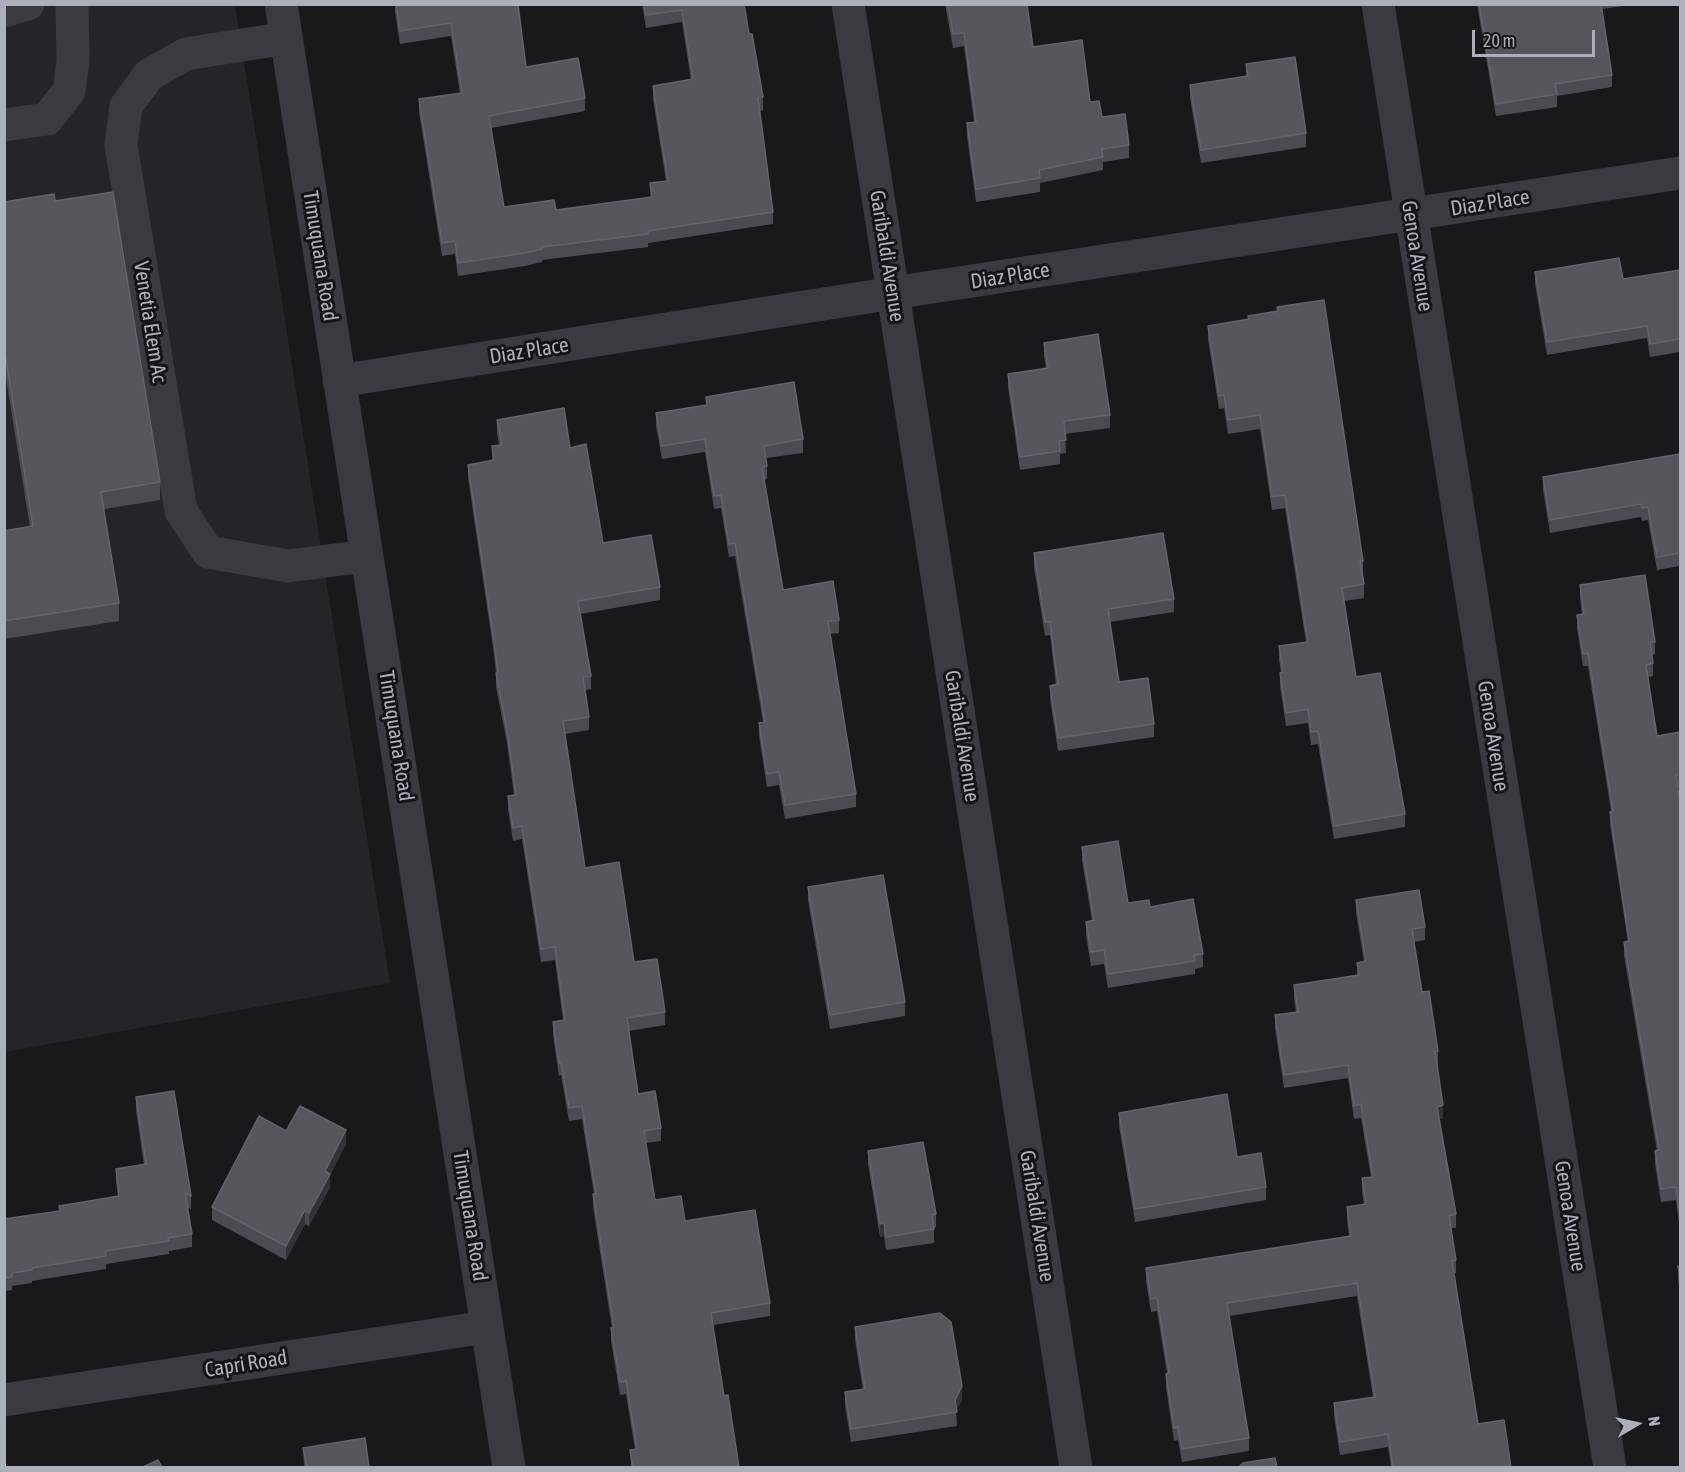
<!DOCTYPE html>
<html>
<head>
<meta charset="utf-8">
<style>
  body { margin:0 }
  #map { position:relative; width:1685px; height:1472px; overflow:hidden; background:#19191c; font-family:"Asap Condensed",sans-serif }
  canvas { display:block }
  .frame { position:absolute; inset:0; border:6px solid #abb0bb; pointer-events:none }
  .north { position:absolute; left:1607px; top:1394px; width:60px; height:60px; -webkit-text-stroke:4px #141417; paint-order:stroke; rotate:81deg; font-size:16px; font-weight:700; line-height:24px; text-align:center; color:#abb0bb }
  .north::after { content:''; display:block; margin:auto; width:21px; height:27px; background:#abb0bb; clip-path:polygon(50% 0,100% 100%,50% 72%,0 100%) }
  .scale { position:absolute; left:1472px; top:30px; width:123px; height:27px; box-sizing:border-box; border:3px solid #abb0bb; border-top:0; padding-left:8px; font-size:18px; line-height:21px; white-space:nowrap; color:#abb0bb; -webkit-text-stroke:4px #141417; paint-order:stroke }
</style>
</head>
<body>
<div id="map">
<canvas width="1685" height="1472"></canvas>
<div class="frame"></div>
<div class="north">N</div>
<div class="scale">20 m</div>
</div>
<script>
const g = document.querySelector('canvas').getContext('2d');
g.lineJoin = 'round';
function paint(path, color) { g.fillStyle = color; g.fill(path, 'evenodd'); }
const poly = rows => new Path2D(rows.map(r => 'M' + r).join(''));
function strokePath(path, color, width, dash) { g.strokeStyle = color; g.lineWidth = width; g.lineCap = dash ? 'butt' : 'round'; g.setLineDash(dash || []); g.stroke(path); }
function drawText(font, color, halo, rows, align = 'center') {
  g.font = font + ' "Asap Condensed",sans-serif'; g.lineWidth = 6; g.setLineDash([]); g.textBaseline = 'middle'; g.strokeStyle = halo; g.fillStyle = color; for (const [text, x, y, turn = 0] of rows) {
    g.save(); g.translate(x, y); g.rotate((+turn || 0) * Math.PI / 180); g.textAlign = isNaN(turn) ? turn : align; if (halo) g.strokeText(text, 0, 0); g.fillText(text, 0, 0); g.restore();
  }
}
const built = poly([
  [5,5,235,5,390,983,5,1052]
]);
const minor = poly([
  [281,4,509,1468],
  [848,4,1076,1468],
  [1378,4,1610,1468],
  [4,11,28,4],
  [286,38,186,54,149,75,126,106,121,145,181,511,208,552,288,566,366,556],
  [4,125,47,119,69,91,73,61,72,4],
  [339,381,893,293,1680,173],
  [4,1400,487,1327]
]);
const wall = poly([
  [395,4,518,4,526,67,585,98,585,111,491,128,504,207,556,210,651,198,650,183,666,181,653,99,653,86,691,80,682,22,646,28,642,4,744,4,749,34,763,97,763,110,760,111,773,212,773,224,648,243,648,247,542,260,542,262,525,266,458,276,455,254,442,256,419,112,419,99,460,93,451,36,400,44,395,12],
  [945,4,1027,4,1033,47,1090,102,1102,117,1129,145,1129,158,1103,162,1103,170,1040,183,1040,192,976,202,967,136,967,123,974,122,964,46,953,48],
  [1477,4,1637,4,1602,9,1612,75,1612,87,1557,96,1557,107,1496,116],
  [1246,64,1306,133,1306,147,1201,163,1190,98,1190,85,1246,76],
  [55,201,160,482,160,500,104,509,119,603,119,621,4,639,4,531,30,527,4,366,4,202],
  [1680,270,1680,352,1650,357,1647,338,1547,355,1535,284,1535,272,1623,279],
  [1277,307,1363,561,1363,574,1362,574,1364,584,1364,598,1344,601,1356,677,1405,814,1405,827,1334,839,1318,744,1311,745,1308,723,1286,726,1280,686,1280,673,1281,672,1279,660,1279,646,1306,642,1285,508,1272,510,1260,429,1228,434,1224,408,1219,409,1208,339,1208,326,1248,319,1248,316,1277,311],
  [1044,343,1110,415,1110,428,1065,434,1066,453,1060,454,1060,464,1020,470,1008,387,1008,374,1046,368,1044,356],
  [706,397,803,439,803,453,766,458,767,466,767,479,764,480,783,590,839,620,839,633,830,634,856,794,856,807,785,819,779,785,767,787,759,736,759,723,763,722,735,556,729,557,721,508,714,509,705,452,662,459,656,426,656,413,706,405],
  [497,420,570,448,603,543,660,587,660,600,580,614,591,676,591,689,585,690,589,717,589,730,565,734,585,868,634,962,665,1012,665,1025,629,1031,638,1094,661,1128,661,1141,646,1143,655,1200,685,1221,770,1303,770,1316,713,1325,724,1396,739,1467,631,1467,630,1450,635,1450,626,1394,620,1395,611,1341,611,1328,612,1328,593,1207,593,1194,594,1194,582,1119,569,1121,561,1075,559,1076,553,1035,553,1022,563,1020,555,960,541,962,522,839,513,841,508,809,508,796,514,795,507,743,496,687,496,673,494,654,468,478,468,465,492,460,492,446,499,445,497,433],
  [1680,454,1680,566,1657,570,1648,520,1642,521,1641,517,1550,533,1543,490,1543,477],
  [1034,553,1174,599,1174,612,1110,622,1119,682,1154,724,1154,737,1058,751,1050,699,1050,686,1056,685,1050,635,1045,636,1034,567],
  [1580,585,1655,642,1655,654,1652,655,1653,663,1653,676,1648,677,1657,736,1680,732,1680,787,1678,788,1680,805,1680,1231,1676,1200,1661,1202,1655,1164,1655,1151,1657,1151,1624,955,1624,942,1628,942,1610,824,1611,811,1588,666,1583,666,1577,628,1577,615,1582,614,1580,598],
  [1082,847,1128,903,1150,907,1203,954,1203,967,1195,969,1195,974,1108,988,1104,964,1091,966,1086,935,1086,922,1092,921,1082,860],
  [808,887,905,1002,905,1016,830,1029,808,900],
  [1356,900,1425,927,1425,940,1414,942,1422,992,1438,1051,1438,1064,1437,1064,1443,1118,1439,1119,1456,1214,1456,1228,1451,1228,1456,1260,1456,1273,1454,1273,1478,1424,1511,1467,1391,1467,1388,1447,1340,1455,1334,1416,1334,1403,1373,1397,1357,1296,1229,1316,1249,1438,1249,1451,1182,1462,1178,1440,1174,1441,1166,1387,1166,1374,1167,1373,1157,1311,1151,1312,1146,1281,1146,1268,1349,1236,1347,1220,1347,1207,1364,1204,1362,1191,1362,1178,1371,1177,1361,1118,1354,1119,1348,1078,1284,1088,1275,1028,1275,1015,1296,1012,1294,998,1294,985,1357,975,1357,963,1364,962,1356,913],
  [136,1097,191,1196,191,1209,187,1207,192,1234,192,1247,169,1251,169,1254,106,1264,106,1269,32,1281,32,1283,12,1286,12,1290,4,1291,4,1219,59,1211,59,1206,118,1196,116,1182,116,1169,144,1165,136,1110],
  [1119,1113,1237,1157,1266,1187,1266,1200,1135,1222,1119,1126],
  [286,1131,346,1144,330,1175,330,1187,309,1226,305,1224,286,1260,212,1220,212,1207],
  [868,1151,936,1214,936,1227,934,1228,934,1243,886,1250,884,1236,880,1237,868,1164],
  [1678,1266,1680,1266,1680,1292,1678,1279],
  [855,1327,962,1400,956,1410,957,1426,851,1442,845,1406,845,1392,863,1390,855,1340],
  [303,1448,369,1467,304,1467]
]);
const shadedWall = poly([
  [1443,1105,1443,1118,1437,1120,1437,1107],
  [346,1130,346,1144,330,1175,330,1187,309,1226,309,1213,325,1171],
  [305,1210,305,1224,286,1260,286,1246],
  [884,1222,884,1236,880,1237,880,1224],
  [962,1386,962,1400,955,1413,955,1400]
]);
const building = poly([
  [396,4,518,4,526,67,578,58,585,98,489,116,504,207,554,200,556,210,652,197,650,183,668,181,653,86,693,79,682,10,646,15,644,4,744,4,749,34,752,34,763,97,758,98,773,212,648,231,648,234,542,247,542,249,525,253,458,263,455,241,442,243,419,99,462,93,451,23,400,31,396,4],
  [948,4,1027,4,1033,47,1082,40,1090,102,1099,101,1102,117,1125,114,1129,145,1102,149,1103,157,1039,170,1040,178,976,189,967,123,976,122,964,33,953,34,948,4],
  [1479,4,1601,4,1612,75,1555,84,1557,94,1496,104,1479,4],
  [1295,57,1306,133,1201,150,1190,85,1248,76,1246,64,1295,57],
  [113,192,160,482,101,492,119,603,4,621,4,531,33,526,4,347,4,202,54,194,55,201,113,192],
  [1619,258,1623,279,1680,270,1680,339,1650,344,1647,326,1547,342,1535,272,1619,258],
  [1324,300,1363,561,1360,561,1364,584,1342,588,1356,677,1380,673,1405,814,1334,826,1318,731,1311,732,1308,709,1286,713,1280,673,1283,672,1279,646,1308,642,1285,495,1272,497,1260,415,1228,420,1224,395,1219,396,1208,326,1249,319,1248,316,1278,311,1277,307,1324,300],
  [1098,334,1110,415,1064,421,1066,440,1059,441,1060,451,1020,457,1008,374,1048,368,1044,343,1098,334],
  [794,382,803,439,764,446,767,466,762,467,783,590,833,581,839,620,828,621,856,794,785,805,779,772,767,774,759,723,765,722,735,543,729,544,721,495,714,496,705,439,662,446,656,413,707,405,706,397,794,382],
  [564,408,570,448,586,444,603,543,651,535,660,587,578,601,591,676,583,677,589,717,563,721,585,868,619,862,634,962,657,959,665,1012,627,1018,638,1094,655,1091,661,1128,644,1131,655,1200,681,1196,685,1221,755,1210,770,1303,711,1313,724,1396,728,1395,739,1467,633,1467,630,1450,637,1449,626,1381,620,1382,611,1328,614,1327,593,1194,596,1194,582,1106,569,1108,561,1062,559,1063,553,1022,565,1020,555,947,541,949,522,826,513,828,508,796,516,795,507,730,496,673,498,673,494,641,468,465,494,460,492,446,502,445,497,420,564,408],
  [1680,454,1680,553,1657,557,1648,507,1642,508,1641,504,1550,520,1543,477,1680,454],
  [1163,533,1174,599,1108,609,1119,682,1148,678,1154,724,1058,738,1050,686,1058,684,1050,622,1045,622,1034,553,1163,533],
  [1645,575,1655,642,1650,642,1653,663,1646,665,1657,736,1680,732,1680,774,1676,775,1680,805,1680,1218,1676,1187,1661,1189,1655,1151,1659,1150,1624,942,1629,941,1610,812,1613,811,1588,653,1583,654,1577,615,1584,614,1580,585,1645,575],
  [1118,841,1128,903,1149,900,1150,907,1193,899,1203,954,1194,955,1195,961,1108,974,1104,950,1091,952,1086,922,1094,920,1082,847,1118,841],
  [883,875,905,1002,830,1015,808,887,883,875],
  [1419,890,1425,927,1412,929,1422,992,1429,991,1438,1051,1435,1051,1443,1105,1437,1107,1456,1214,1449,1216,1456,1260,1452,1261,1478,1424,1504,1420,1511,1467,1393,1467,1388,1434,1340,1442,1334,1403,1375,1397,1357,1283,1227,1303,1249,1438,1182,1449,1178,1427,1174,1428,1166,1374,1169,1373,1157,1298,1151,1299,1146,1268,1351,1236,1347,1207,1366,1204,1362,1178,1373,1177,1361,1104,1354,1106,1348,1065,1284,1075,1275,1015,1298,1012,1294,985,1359,975,1357,963,1366,961,1356,900,1419,890],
  [174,1091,191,1196,185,1193,192,1234,168,1238,169,1241,105,1251,106,1256,32,1268,32,1270,12,1273,12,1277,4,1278,4,1219,60,1211,59,1206,119,1196,116,1169,146,1164,136,1097,174,1091],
  [1227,1094,1237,1157,1261,1153,1266,1187,1135,1209,1119,1113,1227,1094],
  [300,1106,346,1130,325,1171,330,1174,309,1213,305,1210,286,1246,212,1207,259,1116,286,1131,300,1106],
  [923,1142,936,1214,932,1215,934,1229,886,1237,884,1222,880,1224,868,1151,923,1142],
  [1678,1266,1680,1266,1680,1279,1678,1266],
  [940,1313,951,1322,962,1386,955,1400,957,1412,851,1429,845,1392,865,1389,855,1327,940,1313],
  [365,1438,369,1467,307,1467,303,1448,365,1438],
  [1275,1458,1277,1467,1239,1467,1243,1463,1275,1458],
  [158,1460,162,1467,143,1467,158,1460]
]);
const streetNames = [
  ["Diaz Place",1490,203,-9],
  ["Timuquana Road",320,256,81],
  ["Garibaldi Avenue",887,256,81],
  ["Genoa Avenue",1417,256,81],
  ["Diaz Place",1010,276,-9],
  ["Venetia Elem Ac",150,322,81],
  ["Diaz Place",529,351,-9],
  ["Timuquana Road",396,736,81],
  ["Garibaldi Avenue",962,736,81],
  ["Genoa Avenue",1493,736,81],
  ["Timuquana Road",470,1216,81],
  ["Garibaldi Avenue",1037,1216,81],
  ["Genoa Avenue",1570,1216,81],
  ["Capri Road",246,1364,-9]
];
paint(built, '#252529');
strokePath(minor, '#3a3b41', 33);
paint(wall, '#4a4c51');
paint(shadedWall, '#323337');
paint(building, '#55565c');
strokePath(building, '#62646b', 1.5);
drawText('21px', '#abb0bb', '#141417', streetNames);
</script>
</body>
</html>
